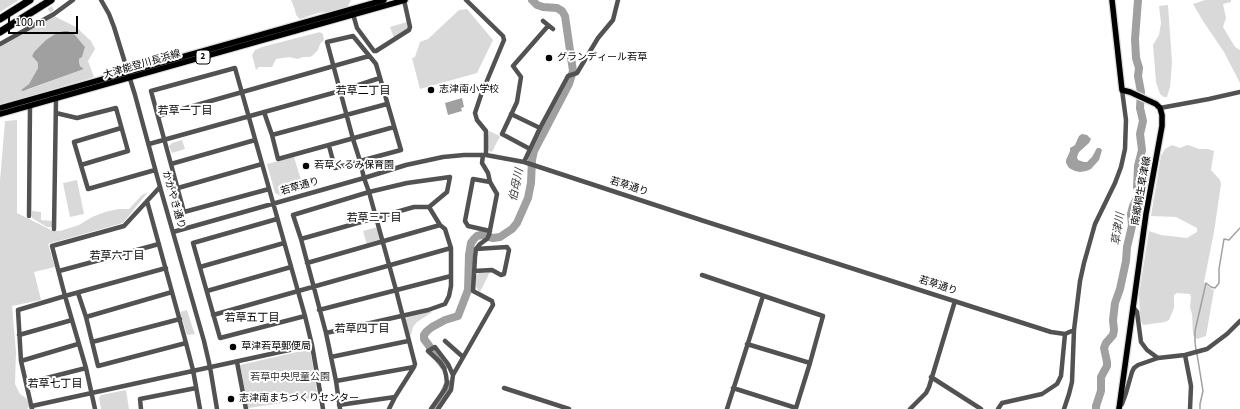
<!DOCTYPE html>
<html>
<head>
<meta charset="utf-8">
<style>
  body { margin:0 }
  #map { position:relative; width:1240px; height:409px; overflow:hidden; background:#fff; font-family:"Source Sans 3",sans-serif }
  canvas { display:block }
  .scale { position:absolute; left:8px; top:16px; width:70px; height:18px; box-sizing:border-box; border:2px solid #000; border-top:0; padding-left:5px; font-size:12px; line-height:14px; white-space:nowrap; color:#000; -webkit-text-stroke:3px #fff; paint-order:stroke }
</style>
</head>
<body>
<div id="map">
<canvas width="1240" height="409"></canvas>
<div class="scale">100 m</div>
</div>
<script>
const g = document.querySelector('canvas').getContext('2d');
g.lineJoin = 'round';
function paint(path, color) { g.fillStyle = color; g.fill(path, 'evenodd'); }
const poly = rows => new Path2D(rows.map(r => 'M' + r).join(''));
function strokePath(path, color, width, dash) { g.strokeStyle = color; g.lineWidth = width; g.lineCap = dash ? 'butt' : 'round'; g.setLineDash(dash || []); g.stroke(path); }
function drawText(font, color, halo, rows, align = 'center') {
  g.font = font + ' "Source Sans 3","Noto Sans JP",sans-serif'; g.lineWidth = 4; g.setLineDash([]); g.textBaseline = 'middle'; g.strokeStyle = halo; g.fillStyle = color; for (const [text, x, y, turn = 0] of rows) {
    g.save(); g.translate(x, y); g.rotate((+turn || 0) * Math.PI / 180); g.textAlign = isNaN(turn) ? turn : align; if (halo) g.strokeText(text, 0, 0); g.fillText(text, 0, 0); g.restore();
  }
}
const green = poly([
  [0,0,19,0,0,12],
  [291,0,351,0,348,6,343,8,328,12,318,13,300,19,296,15,295,10],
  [1205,0,1231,0,1231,2,1223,4,1226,18,1223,27,1235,47,1240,50,1240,83,1224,52,1203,21,1193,4],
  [1168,5,1172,62,1170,87,1167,97,1164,97,1160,94,1156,82,1153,45,1159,35,1161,23,1159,6],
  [467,9,493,40,477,73,420,89,412,58,415,57,420,42,428,39,459,10],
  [54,16,76,27,91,41,95,49,88,61,94,77,0,105,0,46],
  [68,31,75,35,85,47,81,58,79,59,79,62,80,66,84,69,27,90,21,90,29,84,38,68,38,63,32,56,34,52],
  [407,22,408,27,407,30,394,38,390,27],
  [320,32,323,34,324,40,320,44,318,50,313,55,310,57,303,57,298,59,289,57,276,59,272,67,259,67,256,70,252,55,255,50,262,47],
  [17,120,17,213,51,230,60,231,79,225,92,217,105,212,118,209,129,209,142,195,148,192,123,223,48,244,55,267,34,272,41,300,12,306,16,352,15,384,20,394,26,398,30,406,27,409,0,409,0,181,5,121],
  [489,131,500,136,492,152,489,151,488,149,488,137],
  [182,140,185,149,172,153,169,146,172,143],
  [1172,145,1180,148,1187,145,1191,146,1199,149,1208,149,1214,151,1211,170,1220,180,1221,184,1214,232,1204,282,1209,287,1214,290,1206,336,1197,339,1193,335,1192,314,1190,307,1191,297,1190,294,1177,293,1174,295,1174,308,1169,320,1165,322,1143,325,1140,319,1139,294,1149,231,1161,235,1187,238,1197,232,1197,228,1176,217,1151,216,1161,156,1165,149],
  [294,157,304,190,281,196,275,193,267,164],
  [77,180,84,214,70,217,63,183],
  [32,211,41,212,41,220,52,221,52,227,47,227,32,218],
  [378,227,382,241,367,245,363,231],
  [490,272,480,292,478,290,476,286,476,276,479,273],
  [187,310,193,329,195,334,187,335,180,312],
  [431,311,432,312,417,322,413,327,411,335,409,335,406,320,407,317],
  [310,349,318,398,248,408,240,365],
  [126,390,129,409,101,409,99,398,101,395]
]);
const water = poly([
  [64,31,68,31,75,35,85,47,82,57,79,59,79,62,80,66,84,69,34,87,23,91,21,90,29,84,38,68,38,63,32,56,34,52,46,40,57,33],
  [462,98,464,107,461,108,462,111,448,115,445,103],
  [1082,134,1087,135,1091,139,1089,143,1079,152,1077,157,1078,160,1084,162,1087,162,1092,157,1097,148,1100,148,1102,150,1099,160,1091,169,1086,171,1080,172,1075,171,1069,168,1066,163,1066,160,1070,151,1070,148,1075,145,1079,136]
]);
const stream = poly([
  [1196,350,1195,342,1195,331,1206,283,1211,287,1215,288,1219,283,1219,269,1224,239,1229,240,1240,228],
  [1197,354,1203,391,1200,404,1200,409]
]);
const river = poly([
  [444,366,424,339,424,335,427,331,432,327,445,320,458,316,468,290,469,255,471,243,474,239,477,236,481,235,493,238,500,237,512,229,517,223,528,198,531,183,532,160,534,151,569,84,573,71,565,16,562,11,557,8,543,7,537,5,532,0],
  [433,409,442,398,448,384],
  [1096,409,1096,406,1101,391,1101,377,1107,366,1107,362,1104,348,1106,343,1113,335,1114,330,1113,320,1115,303,1120,289,1126,261,1127,247,1132,226,1131,214,1133,206,1139,194,1137,187,1138,166,1142,150,1140,134,1143,121,1140,108,1141,92,1138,76,1139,68,1136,58,1135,39,1138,0]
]);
const minorTunnel = poly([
  [46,2,54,14]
]);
const minor = poly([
  [101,0,109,14,114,27,135,95,160,187,204,341,210,367,217,409],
  [466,0,503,36,504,40,481,95,475,113,477,120,486,131,486,155],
  [353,14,357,28,374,51,376,51,409,30,410,27,404,0],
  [543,21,553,29],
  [0,44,54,14,73,0],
  [1160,108,1209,99,1240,92],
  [264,112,272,135,278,159,394,127],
  [56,113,77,118,116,108,128,151,81,165],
  [511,114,540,128],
  [158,116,369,56],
  [121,128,74,142,88,189,155,170],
  [272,135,387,104],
  [149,144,340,91,380,78],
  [329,146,335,168,360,161,401,150,376,64,353,36,327,42,353,139,360,161,364,178,369,192,396,290,415,364,414,367,395,397,389,409],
  [530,149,502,134,517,102,521,77,513,66,548,26],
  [524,162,540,128,568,76,577,73,598,38,613,20,618,0],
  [171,164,255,140],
  [490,182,473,179,465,221,468,226,490,231],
  [178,188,262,164],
  [269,189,184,212,151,91,235,68,305,316,312,345,323,409],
  [147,201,186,343,193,370,200,409],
  [29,216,30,106],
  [277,219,193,243,220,338,305,316],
  [54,229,56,99],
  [173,232,364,178,406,165,443,157,464,155,486,155,524,162,704,221,1051,332,1065,334,1074,330],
  [301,239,414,207,429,207,447,192,450,177,407,183,369,192,293,215,301,239,326,333,336,381,340,409],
  [307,263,440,225],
  [200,267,284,243],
  [59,271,159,244],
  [474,271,492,270,501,275,504,274,509,250,507,247,476,249],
  [702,275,823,316,810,363,796,408,733,388],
  [207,291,291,267],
  [78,293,86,317,98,366,186,343],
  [1133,307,1137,312,1141,342,1147,350,1158,358],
  [319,310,451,276],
  [213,315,451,248],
  [86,317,172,292],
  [326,333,428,310,445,304,449,296,451,286,451,248,445,229,440,225,429,207],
  [19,335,72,320],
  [445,341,463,357],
  [92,342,180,319],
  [747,344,810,363],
  [1185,355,1191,386,1190,409],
  [331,357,408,341],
  [21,361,78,344],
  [237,362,246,409],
  [453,375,493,305,492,301,473,291,475,257,476,249,480,244,487,239,489,235,497,194,490,182,488,173,482,163,483,155],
  [931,377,981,409],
  [336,381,414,367],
  [27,383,86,368],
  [504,388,569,409],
  [339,405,395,397],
  [32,406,312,345],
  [1119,407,1122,404,1126,393,1132,372,1134,368,1138,365,1158,358,1185,355,1207,349,1227,334,1240,321],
  [32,409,21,361,18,310,65,296,52,246,124,226,160,187],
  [95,409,86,368,65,296,166,268],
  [141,409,140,399,196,388],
  [431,409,445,389,447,383,446,375,444,368,440,362,428,351,435,347,448,364,453,375,451,390,438,409],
  [727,409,763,296],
  [910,409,926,393,929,387,955,301],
  [998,409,1002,403,1042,394,1057,384,1061,376,1065,334],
  [1064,409,1069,394,1072,382,1074,330,1080,281,1084,263,1095,224,1115,183,1121,167,1125,149,1126,120,1122,90]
]);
const major = poly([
  [1112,0,1122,90,1130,92,1156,104,1160,108,1162,115,1162,126,1146,214,1119,409],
  [0,108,384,0],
  [0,114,405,0]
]);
const highway = poly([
  [0,19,30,0],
  [0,32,51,0]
]);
const markers = [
  [549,58,4,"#000"],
  [431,90,4,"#000"],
  [306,166,4,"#000"],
  [233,347,4,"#000"],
  [231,399,4,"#000"]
];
const shields = [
  [203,57,14]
];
const shieldNames = [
  ["2",203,57]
];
const poiNames = [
  ["グランディール若草",557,58],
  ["志津南小学校",439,90],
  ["若草くるみ保育園",314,166],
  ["草津若草郵便局",241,347],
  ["志津南まちづくりセンター",239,399]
];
const streetNames = [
  ["大津能登川長浜線",142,65,-16],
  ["若草通り",300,187,-16],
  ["若草通り",629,187,18],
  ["南郷桐生草津線",1142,191,-80],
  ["かがやき通り",173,200,74],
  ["若草通り",938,286,18]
];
const parkNames = [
  ["若草中央児童公園",290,378]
];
const neighbourhoodNames = [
  ["若草二丁目",363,92],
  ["若草一丁目",185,112],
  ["若草三丁目",374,219],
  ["若草六丁目",117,257],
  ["若草五丁目",252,319],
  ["若草四丁目",362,330],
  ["若草七丁目",55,385]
];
const waterNames = [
  ["伯母川",517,185,-78],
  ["草津川",1119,229,-82]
];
paint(green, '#d9d9d9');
paint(water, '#a0a0a0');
strokePath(stream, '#a0a0a0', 1.5);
strokePath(river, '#a0a0a0', 8);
strokePath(minorTunnel, '#d9d9d9', 4.5, [4.5, 2]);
strokePath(major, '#dbdbdb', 8);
strokePath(highway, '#dbdbdb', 9);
strokePath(minor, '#525252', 4.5);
strokePath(major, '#000', 5.5);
strokePath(highway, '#000', 7);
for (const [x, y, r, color] of markers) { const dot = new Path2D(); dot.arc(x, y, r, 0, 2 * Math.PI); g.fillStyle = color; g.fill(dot); strokePath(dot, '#fff', 1.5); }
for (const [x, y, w] of shields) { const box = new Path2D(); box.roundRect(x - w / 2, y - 7, w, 14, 3); g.fillStyle = '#fff'; g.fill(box); strokePath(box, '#000', 1); }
drawText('bold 9px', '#000', null, shieldNames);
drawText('10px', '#000', '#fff', poiNames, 'left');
drawText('10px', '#000', '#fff', streetNames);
drawText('10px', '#303030', '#fff', parkNames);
drawText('11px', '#000', '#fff', neighbourhoodNames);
drawText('italic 11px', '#414141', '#fff', waterNames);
</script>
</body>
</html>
